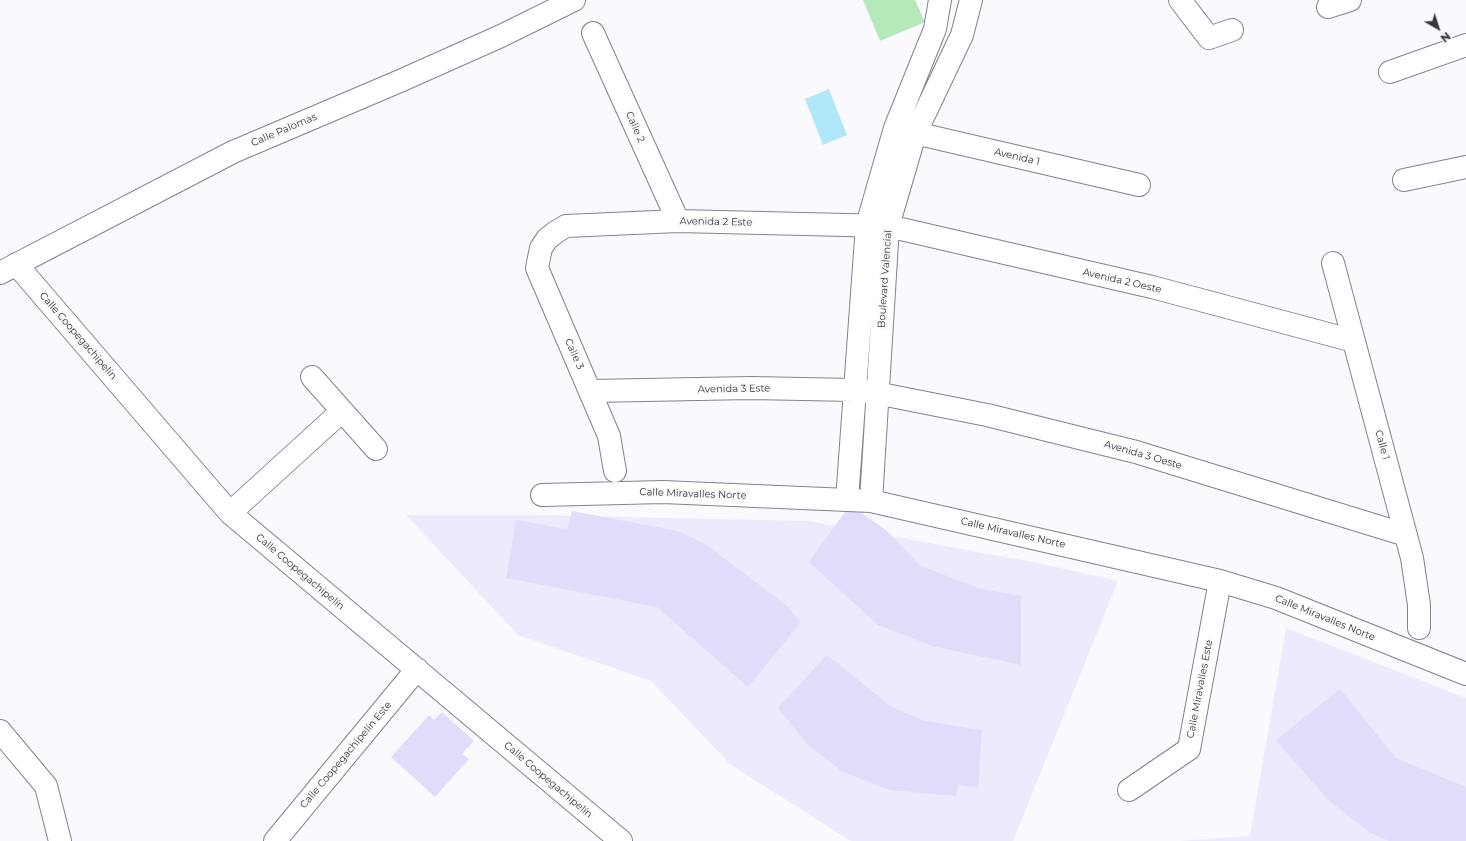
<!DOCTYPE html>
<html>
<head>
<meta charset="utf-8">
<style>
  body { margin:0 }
  #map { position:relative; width:1466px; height:841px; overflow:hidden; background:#faf9fd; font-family:Montserrat,sans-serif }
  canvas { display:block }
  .north { position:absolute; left:1418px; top:8px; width:40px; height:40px; -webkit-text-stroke:3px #faf9fd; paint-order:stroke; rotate:141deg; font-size:11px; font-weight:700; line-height:16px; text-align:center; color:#37363c }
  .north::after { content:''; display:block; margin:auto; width:14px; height:18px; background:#37363c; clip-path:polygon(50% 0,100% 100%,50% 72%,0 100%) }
</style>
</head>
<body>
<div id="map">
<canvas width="1466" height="841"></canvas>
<div class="north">N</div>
</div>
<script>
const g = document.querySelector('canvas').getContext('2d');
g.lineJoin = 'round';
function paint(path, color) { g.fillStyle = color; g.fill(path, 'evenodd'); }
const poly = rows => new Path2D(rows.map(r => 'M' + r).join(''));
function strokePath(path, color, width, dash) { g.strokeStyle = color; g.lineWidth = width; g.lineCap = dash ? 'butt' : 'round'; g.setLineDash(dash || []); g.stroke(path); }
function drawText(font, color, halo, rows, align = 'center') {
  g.font = font + ' Montserrat,sans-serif'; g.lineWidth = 4; g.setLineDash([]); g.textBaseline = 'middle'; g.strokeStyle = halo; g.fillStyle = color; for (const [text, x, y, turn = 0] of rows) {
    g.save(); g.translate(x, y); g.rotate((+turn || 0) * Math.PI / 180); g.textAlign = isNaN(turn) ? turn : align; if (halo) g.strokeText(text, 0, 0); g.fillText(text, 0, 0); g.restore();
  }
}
const built = poly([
  [406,515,529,515,809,521,1038,563,1118,581,1013,841,851,841,731,765,651,681,518,635],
  [1286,628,1466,698,1466,841,1179,841,1250,836]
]);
const green = poly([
  [863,0,915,0,925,22,880,41]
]);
const water = poly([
  [829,89,847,135,823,145,805,99]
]);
const building = poly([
  [850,505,886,530,921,566,981,589,1021,596,1021,665,932,646,878,625,809,562],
  [572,511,678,531,705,544,787,606,801,622,748,687,657,607,506,578,516,520,567,529],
  [827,655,893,708,925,721,982,730,978,788,958,785,956,796,890,790,843,772,808,745,778,708],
  [1340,689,1396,758,1466,787,1466,841,1389,841,1371,833,1328,800,1276,740],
  [442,712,474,741,462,754,469,759,435,797,391,757,429,715,434,720]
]);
const minor = poly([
  [1180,0,1209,38,1232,30],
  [1328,7,1350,0],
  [593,33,678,221],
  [1390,72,1466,45],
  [902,130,1139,185],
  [1404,180,1466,167],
  [1333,263,1412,558,1419,605,1419,628],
  [16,264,230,513,621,841],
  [0,273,233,152,400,81,501,36,574,0],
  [312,377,376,449],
  [591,391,751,388,854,390,876,393,987,415,1136,452,1406,535],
  [615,471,609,436,537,268,541,248,547,239,556,232,566,226,678,221,888,226,1152,287,1354,341],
  [542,495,663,492,871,501,1220,581,1276,598,1466,674],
  [847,500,867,225,895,128,935,29,940,0],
  [871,501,888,226,915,134,962,35,971,0],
  [230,513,342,411],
  [0,731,46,786,60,841],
  [1129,790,1189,749,1220,581],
  [275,841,417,669]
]);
const streetNames = [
  ["Calle 2",635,127,66],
  ["Calle Palomas",284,130,-23],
  ["Avenida 1",1017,157,13],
  ["Avenida 2 Este",716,222,1],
  ["Boulevard Valencial",885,279,-86],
  ["Avenida 2 Oeste",1122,281,13],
  ["Calle Coopegachipelín",78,336,49],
  ["Calle 3",574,354,66],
  ["Avenida 3 Este",734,389,-1],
  ["Calle 1",1382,445,75],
  ["Avenida 3 Oeste",1143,455,16],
  ["Calle Miravalles Norte",693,494,2],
  ["Calle Miravalles Norte",1013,533,13],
  ["Calle Coopegachipelín",300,572,40],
  ["Calle Miravalles Norte",1325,618,22],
  ["Calle Miravalles Este",1200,689,-79],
  ["Calle Coopegachipelín Este",346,755,-50],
  ["Calle Coopegachipelín",548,780,40]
];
paint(built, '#edeafe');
paint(green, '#b5e9b9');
paint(water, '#b1e8f9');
paint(building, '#e1dcfa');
strokePath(minor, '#848191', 24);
strokePath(minor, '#fff', 22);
drawText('10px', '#37363c', '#faf9fd', streetNames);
</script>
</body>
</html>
